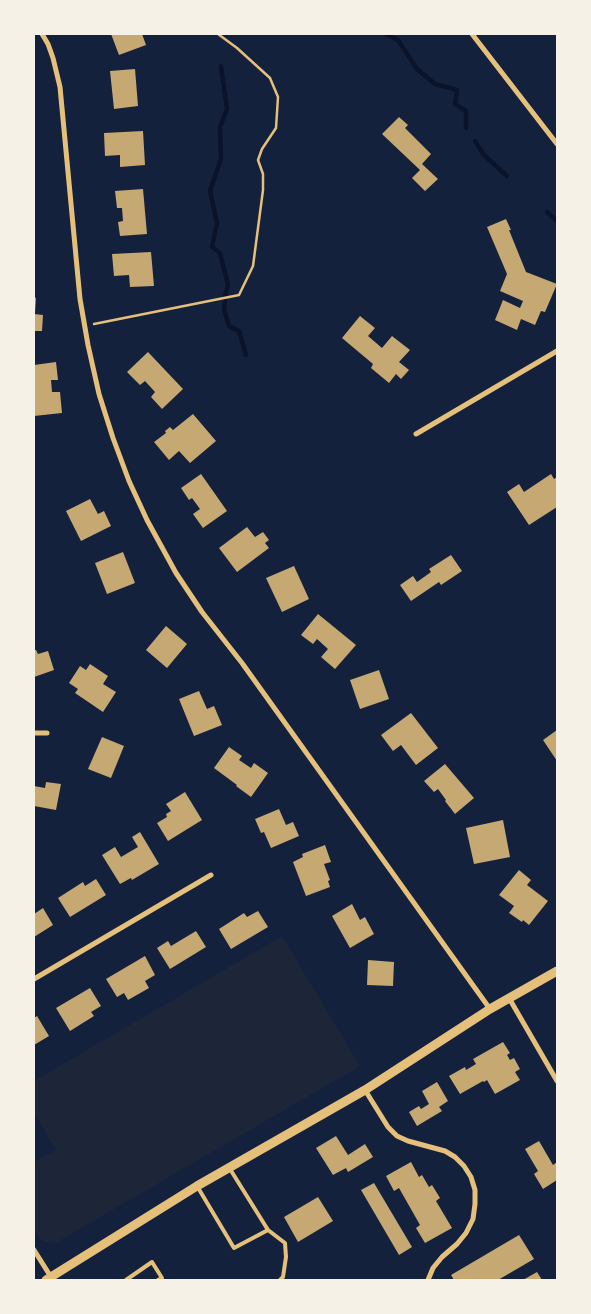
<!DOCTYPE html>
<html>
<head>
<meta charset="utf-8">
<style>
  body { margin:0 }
  #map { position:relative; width:591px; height:1314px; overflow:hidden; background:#14213d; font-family:"PT Sans",sans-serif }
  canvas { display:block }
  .frame { position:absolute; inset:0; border:35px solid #f6f1e7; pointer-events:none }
</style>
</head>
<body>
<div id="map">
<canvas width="591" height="1314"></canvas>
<div class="frame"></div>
</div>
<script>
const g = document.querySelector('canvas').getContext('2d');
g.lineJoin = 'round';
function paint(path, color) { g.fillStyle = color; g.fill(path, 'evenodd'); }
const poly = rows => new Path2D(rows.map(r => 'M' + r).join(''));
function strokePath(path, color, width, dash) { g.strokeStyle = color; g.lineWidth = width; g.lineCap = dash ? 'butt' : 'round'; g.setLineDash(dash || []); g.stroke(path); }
const green = poly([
  [282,936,360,1066,59,1241,53,1243,46,1242,40,1239,34,1229,34,1162,56,1150,34,1113,34,1081]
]);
const stream = poly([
  [386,34,398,40,417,69,435,84,457,90,455,104,466,111,466,128],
  [221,66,227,109,220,127,221,159,210,191,217,223,212,247,220,253,228,285,225,296],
  [475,141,483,154,507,176],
  [547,212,557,221],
  [225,301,224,310,229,326,239,331,246,355]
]);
const building = poly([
  [111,34,142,34,146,45,119,55],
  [135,69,138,106,114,109,110,71],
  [399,117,408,125,405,128,431,154,422,164,438,179,425,191,412,178,420,170,382,134],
  [143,131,145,165,120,167,120,155,105,156,104,133],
  [143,189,147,234,120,236,118,222,123,221,122,208,117,208,115,191],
  [506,219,511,230,509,230,526,272,557,284,545,312,541,311,535,325,521,319,517,330,495,320,503,300,520,308,523,301,500,291,507,274,487,227],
  [151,252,154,286,130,287,129,275,114,276,112,254],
  [34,297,36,298,35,313,34,313],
  [34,314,43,315,42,331,34,331],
  [360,316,375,328,368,336,382,348,392,336,410,350,399,362,409,370,401,379,396,374,389,383,371,368,373,364,342,338],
  [148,352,183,389,162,409,151,397,155,392,145,381,140,385,127,372],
  [56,362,58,380,51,380,52,392,60,392,62,413,34,416,34,365],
  [193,414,216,441,190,463,179,451,169,460,154,442,166,433,165,431,170,427,173,430],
  [201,474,227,511,203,528,193,514,200,509,192,498,189,500,181,488],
  [551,474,554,479,557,477,557,507,529,525,507,492,519,484,524,492],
  [90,499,98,514,104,511,111,526,81,541,66,511],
  [247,527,255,537,263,532,269,540,265,543,269,548,237,572,219,548],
  [123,552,135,583,107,594,95,563],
  [451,555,462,571,441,585,439,582,411,601,400,585,413,576,417,582,431,572,429,569],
  [294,566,309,599,282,612,266,578],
  [318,614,356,645,335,669,321,657,328,649,317,639,313,644,301,635],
  [166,626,187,644,167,668,146,650],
  [34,650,36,650,38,654,48,651,54,670,34,677],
  [90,664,108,676,103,684,116,692,103,712,75,693,78,689,69,683,80,666,86,670],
  [379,670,389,699,360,709,350,680],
  [199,691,207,709,214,706,222,725,194,736,179,699],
  [411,713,438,748,416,765,401,745,393,751,381,735],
  [557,730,557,761,543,740],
  [102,737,124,746,111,778,88,769],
  [229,747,242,756,239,760,251,768,254,763,268,773,251,797,236,786,237,785,214,768],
  [445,764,474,798,455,814,445,801,446,800,438,789,434,792,424,781],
  [46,782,61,784,56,810,34,806,34,786,45,788],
  [185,792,202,820,168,841,157,823,167,817,166,814,171,811,166,804],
  [279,809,286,825,293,822,299,836,271,848,264,832,261,833,255,819],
  [503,820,510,857,474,864,466,828],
  [140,832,159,864,132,880,131,878,120,884,102,855,115,847,121,857,138,847,132,837],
  [325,845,331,862,324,864,330,880,328,881,330,887,306,896,293,862,303,857,302,854],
  [519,870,531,880,527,885,548,901,529,925,523,920,522,922,509,913,514,906,499,895],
  [96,879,106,895,70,917,58,898,83,882,85,886],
  [352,904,360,920,365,917,374,934,350,948,332,916],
  [43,908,53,925,34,937,34,914],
  [258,911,268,927,231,949,219,929,244,913,247,917],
  [196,931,206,947,170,969,157,948,168,941,171,946],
  [145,956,155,975,145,981,149,988,128,1000,124,993,117,997,106,979],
  [368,960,394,962,393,986,367,985],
  [90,988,101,1006,91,1012,94,1016,70,1031,56,1008],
  [37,1016,49,1036,34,1045,34,1018],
  [503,1042,510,1053,507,1055,510,1060,514,1058,520,1069,515,1072,520,1080,495,1094,487,1080,484,1082,483,1081,460,1094,449,1076,465,1067,466,1070,476,1064,473,1059],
  [437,1082,448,1101,439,1107,442,1111,417,1126,409,1112,419,1106,421,1109,429,1104,422,1091],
  [336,1136,348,1155,365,1144,373,1157,348,1172,346,1168,333,1175,316,1148],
  [539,1141,553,1165,557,1162,557,1180,543,1189,534,1174,538,1171,525,1149],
  [411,1162,419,1177,422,1175,429,1187,432,1185,440,1198,436,1201,452,1228,425,1243,416,1228,420,1225,399,1188,394,1191,386,1176],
  [374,1183,412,1247,399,1255,361,1190],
  [318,1197,333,1221,298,1242,284,1217],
  [519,1235,534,1259,498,1280,454,1280,451,1275],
  [537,1272,542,1280,523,1280]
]);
const path = poly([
  [94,324,239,295,253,266,263,190,263,174,258,160,262,149,276,128,278,97,270,78,237,48,218,34]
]);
const service = poly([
  [197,1186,234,1248,268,1230,230,1169],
  [268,1230,285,1243,286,1257,283,1277,280,1280],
  [126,1280,152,1262,162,1278,158,1280]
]);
const minor = poly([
  [42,34,48,44,53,58,60,87,80,299,88,345,99,394,113,438,129,481,147,520,176,573,202,612,242,663,490,1009],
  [472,34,557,144],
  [416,434,557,351],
  [34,733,47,733],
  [34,979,211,875],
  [509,998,557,1081],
  [365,1090,388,1127,397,1136,408,1141,445,1151,455,1157,464,1166,471,1177,475,1190,475,1204,473,1219,466,1233,457,1244,442,1257,433,1268,428,1280],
  [34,1250,51,1277]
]);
const tertiary = poly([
  [46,1280,197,1186,365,1090,490,1009,557,971]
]);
paint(green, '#1d2539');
strokePath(stream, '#0b132b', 4.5);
paint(building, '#c6a872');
strokePath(path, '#e5c07b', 2.5);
strokePath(service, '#e5c07b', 4);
strokePath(minor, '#e5c07b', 5);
strokePath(tertiary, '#e5c07b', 9);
</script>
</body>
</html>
